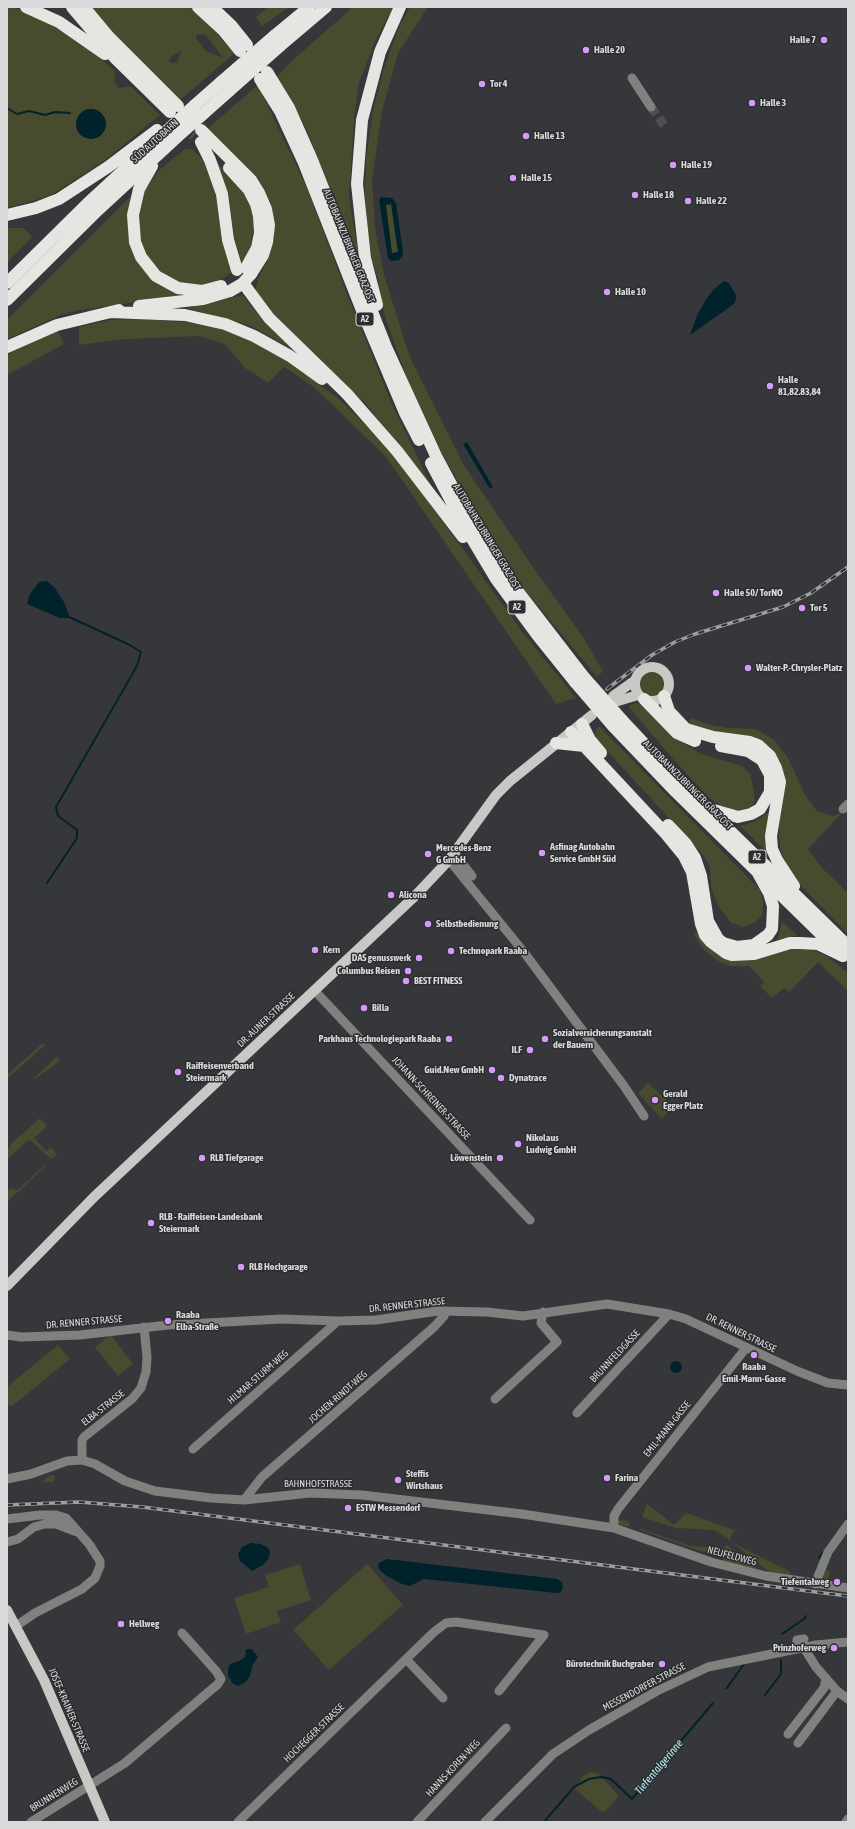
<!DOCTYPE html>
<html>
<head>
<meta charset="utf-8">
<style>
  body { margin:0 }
  #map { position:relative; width:855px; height:1829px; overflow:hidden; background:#36373a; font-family:"Asap Condensed",sans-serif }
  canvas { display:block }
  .frame { position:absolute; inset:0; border:8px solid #d8d9db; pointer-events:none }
</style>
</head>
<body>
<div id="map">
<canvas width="855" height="1829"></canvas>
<div class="frame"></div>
</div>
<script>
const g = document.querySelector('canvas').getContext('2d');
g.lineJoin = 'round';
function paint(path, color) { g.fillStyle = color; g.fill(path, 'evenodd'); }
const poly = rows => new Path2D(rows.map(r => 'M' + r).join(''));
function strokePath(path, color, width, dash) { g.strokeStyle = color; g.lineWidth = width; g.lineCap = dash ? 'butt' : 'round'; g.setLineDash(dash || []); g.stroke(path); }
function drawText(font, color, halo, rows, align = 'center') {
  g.font = font + ' "Asap Condensed",sans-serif'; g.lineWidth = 3; g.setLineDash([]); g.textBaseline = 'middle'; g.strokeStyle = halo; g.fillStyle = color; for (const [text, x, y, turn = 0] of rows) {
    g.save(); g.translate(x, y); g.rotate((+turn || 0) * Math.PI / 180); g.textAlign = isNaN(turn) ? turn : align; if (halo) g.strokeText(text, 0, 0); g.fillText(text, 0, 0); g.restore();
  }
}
const green = poly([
  [7,7,23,10,41,18,85,45,114,70,115,77,114,82,119,88,130,86,160,115,105,160,50,196,7,208],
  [88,109,100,136,93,139,81,136,77,130,81,112],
  [90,7,189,7,210,26,235,53,180,100,139,62],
  [201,34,206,35,223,58,206,51,196,38,196,35],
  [182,50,177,62,172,63,169,61,171,57],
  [268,7,289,7,262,26,256,17],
  [353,7,394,7,377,37,359,83,354,119,349,198,359,257,347,231,305,126,277,77,294,59],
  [410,7,428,7,398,53,382,111,372,181,375,228,384,275,409,355,465,467,539,576,581,634,603,671,597,677,525,590,480,521,443,455,410,386,386,320,377,286,379,281,372,261,367,226,365,194,366,158,373,111,384,68,400,25],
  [258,85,307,188,350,302,392,404,431,485,365,403,305,347,263,304,255,292,258,279,268,259,274,237,271,203,257,177,207,129],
  [185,149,192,149,203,160,213,180,227,257,233,271,220,281,211,284,193,286,172,280,164,275,151,263,144,254,139,238,138,219,145,190,158,171],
  [214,158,247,196,252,212,254,222,251,245,242,263,236,250,228,194],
  [130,197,136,256,194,296,129,303,76,311,61,315,7,339,7,320],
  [392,204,398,252,392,253,385,205],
  [7,228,24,228,32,237,7,263],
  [243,295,256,312,275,330,292,349,251,326,187,308],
  [143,319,206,324,251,340,282,356,340,400,375,434,406,470,520,629,576,698,556,704,387,458,314,387,284,367,268,383,245,368,225,344,199,336,126,339,79,345,79,327,109,320],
  [58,331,64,344,7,375,7,355,26,344],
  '640 684a12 12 0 1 1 24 0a12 12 0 1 1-24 0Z',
  [636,703,646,708,686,745,701,754,742,766,750,774,753,788,755,800,749,810,739,811,725,809,708,797,674,760,628,706],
  [692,718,706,724,728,728,755,729,773,739,787,756,806,797,817,811,833,816,842,813,808,849,822,868,848,893,848,934,804,889,788,869,781,852,779,835,780,818,786,784,782,766,771,750,703,731,688,723],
  [599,726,760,890,763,903,762,916,754,923,744,927,731,923,719,907,711,888,710,867,704,856,596,739,595,731],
  [769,812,766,836,769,854,740,826,754,822],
  [782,922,798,935,777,940],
  [699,932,776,952,796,948,813,950,827,956,848,973,848,991,818,962,789,992,784,988,772,998,760,986,764,982,749,966,730,966,718,961,703,949,694,934],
  [43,1043,45,1045,7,1079,7,1075],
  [57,1057,60,1061,35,1079,34,1078],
  [648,1083,673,1107,662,1119,638,1093],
  [40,1118,47,1126,34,1138,47,1151,51,1147,57,1155,51,1159,29,1139,7,1160,7,1150,12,1143],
  [46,1164,46,1166,7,1202,7,1189,9,1190,13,1188,16,1191],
  [111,1335,133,1364,118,1376,95,1347],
  [58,1345,70,1359,11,1407,7,1403,7,1387],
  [50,1475,55,1476,55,1479,54,1482,42,1482],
  [647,1504,674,1525,686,1513,737,1531,733,1532,730,1540,714,1530,676,1528,642,1517],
  [618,1520,628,1521,630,1524,628,1527,620,1525,617,1522],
  [641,1529,691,1546,708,1547,712,1550,703,1552,640,1530],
  [733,1543,789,1571,792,1577,772,1574],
  [727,1545,757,1569,757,1570,728,1563,724,1561,720,1550],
  [300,1564,311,1600,277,1611,281,1622,246,1634,234,1598,269,1587,265,1575],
  [367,1564,403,1605,329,1670,293,1630],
  [824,1567,830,1572,828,1582,824,1580,822,1578],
  [590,1772,598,1773,619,1796,605,1812,602,1812,575,1789,582,1777]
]);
const water = poly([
  '76 124a15 15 0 1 1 30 0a15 15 0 1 1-30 0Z',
  [381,197,392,198,396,203,403,252,402,257,399,260,391,261,388,258,379,200],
  [391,204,398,252,392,253,386,205],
  [724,281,729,283,736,295,736,299,734,304,690,335,697,315,707,298,714,289],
  [467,442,493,487,490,489,463,444],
  [47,581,55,588,64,602,70,618,60,618,27,604,30,594,39,582],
  '670 1367a6 6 0 1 1 12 0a6 6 0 1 1-12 0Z',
  [251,1543,261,1544,268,1548,270,1552,269,1558,263,1565,252,1571,240,1561,238,1554,242,1547],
  [387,1559,557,1579,562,1582,563,1588,560,1593,556,1593,424,1579,410,1586,402,1584,385,1575,378,1568,379,1563],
  [246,1649,252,1649,258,1657,253,1664,250,1676,246,1682,238,1686,232,1683,228,1675,228,1668,230,1664,239,1661,245,1657]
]);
const stream = poly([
  [7,108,17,114,29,111,45,115,55,112,70,113],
  [47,883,77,838,77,830,58,816,56,807,137,666,141,652,128,644,69,617],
  [845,1522,848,1518],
  [819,1558,823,1552],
  [782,1634,804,1619,806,1616],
  [726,1689,744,1664],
  [765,1695,781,1674,781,1660],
  [544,1822,574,1787,589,1779,601,1777,611,1779,632,1799,713,1703]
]);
const minorTunnel = poly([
  [651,107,664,125]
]);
const highwayTunnel = poly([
  [180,121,195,135]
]);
const minor = poly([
  [632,78,651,107],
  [843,809,848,804],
  [454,853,472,876],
  [449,860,523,951,624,1086,644,1116],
  [315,991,530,1220],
  [7,1335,21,1337,80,1335,168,1325,282,1319,338,1321,376,1320,438,1311,487,1312,523,1316,607,1304,669,1314,686,1319,797,1371,828,1383,848,1385],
  [495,1399,557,1342,541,1323,543,1312],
  [577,1413,669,1314],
  [193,1449,338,1321],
  [82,1460,82,1440,84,1437,132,1399,141,1388,146,1372,147,1357,144,1327],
  [7,1479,31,1474,67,1461,82,1460,95,1464,125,1481,155,1491,211,1498,244,1500,310,1493,362,1495,522,1514,614,1528,711,1562,766,1576,848,1588],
  [244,1500,262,1477,434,1327,444,1316,445,1311],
  [7,1519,40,1515,56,1515,66,1518,89,1544,100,1561,100,1566,95,1578,82,1589,35,1613,16,1626],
  [614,1528,614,1516,618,1509,746,1348],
  [7,1542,18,1539,34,1527,45,1524,56,1524,77,1532],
  [815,1584,828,1552,848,1524],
  [804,1648,816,1667,837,1691,848,1699],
  [796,1649,797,1640,804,1639],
  [406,1659,443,1698],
  [788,1734,824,1688,826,1678],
  [798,1743,837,1691],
  [31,1822,125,1763,218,1684,221,1679,216,1671,182,1633],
  [238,1822,434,1632,446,1623,456,1622,544,1635,499,1691],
  [417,1822,506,1728],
  [485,1822,553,1754,589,1730,657,1691,708,1667,816,1645,848,1642],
  [846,1822,848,1819]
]);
const major = poly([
  '635 684a17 17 0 1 1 34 0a17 17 0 1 1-34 0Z',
  [613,696,634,681],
  [618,701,638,695],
  [7,1286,94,1197,414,897,449,860,496,795,510,781,592,715],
  [7,1610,44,1680,105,1822]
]);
const highway = poly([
  [26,7,59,22,105,54],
  [72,7,116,59,170,112],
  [84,7,109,37,178,106],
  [198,7,223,30,240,51],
  [212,7,231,25,247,45],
  [274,36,309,7],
  [280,46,326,7],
  [267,72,289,108,312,160,386,347,436,456,459,499,509,580,583,676],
  [260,79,280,111,304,163,365,318,405,413,419,440],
  [195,105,221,82],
  [202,115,229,91],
  [201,130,251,180,259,193,266,209,269,225,267,242,263,255,251,274],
  [201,142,210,160,222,194,228,240,237,270],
  [152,166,139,189,133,215,135,242,141,257,156,276,178,288,202,291,221,286],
  [229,168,249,190,256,204,259,216,260,233,257,248,246,268],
  [7,215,36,208,59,199,108,167,157,130],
  [7,283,88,203,162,135],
  [246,287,269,318,347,394,397,451,463,537],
  [7,300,98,210,177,137],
  [377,305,365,258,357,184,362,120,380,52,400,7],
  [139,306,203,299,230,291],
  [111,312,185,315,225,324,254,336,290,356,322,379],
  [7,347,57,325,119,310],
  [431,463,462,522,496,579,538,636,575,682],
  [664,696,669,711,686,729,713,737,750,742,758,745,770,756,776,768,780,782,771,836,772,849,777,860,794,886],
  [644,699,677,733,695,741],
  [622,720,684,786,848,946],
  [582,724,590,740,601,753],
  [613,726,676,792,836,949],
  [571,732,666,834,684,856,692,872,701,924,705,935,711,942,726,953,732,955,754,954,790,943,800,943,818,944,843,956],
  [556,743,584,746],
  [710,809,738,817,751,814,760,809,770,792,770,775,762,760,748,751,721,746],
  [668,825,686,844,695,858,701,876,708,921,718,939,723,943,737,947,754,945,768,935,772,929,773,906,769,893,758,873]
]);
const rail = poly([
  [607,689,652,655,675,642,695,634,783,607,811,593,848,567],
  [7,1505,79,1502,142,1507,848,1596]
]);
const highwayBridge = poly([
  [221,82,274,36],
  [229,91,280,46],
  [162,135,195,105],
  [177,137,202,115],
  [230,291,242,284,251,274],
  [583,676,622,720],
  [575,682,613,726]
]);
const markers = [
  [824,40,4,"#d89af8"],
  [586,50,4,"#d89af8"],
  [482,84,4,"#d89af8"],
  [752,103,4,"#d89af8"],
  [526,136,4,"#d89af8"],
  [673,165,4,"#d89af8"],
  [513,178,4,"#d89af8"],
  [635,195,4,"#d89af8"],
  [688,201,4,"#d89af8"],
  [607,292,4,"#d89af8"],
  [770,386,4,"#d89af8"],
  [716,593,4,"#d89af8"],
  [802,608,4,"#d89af8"],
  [748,668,4,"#d89af8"],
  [542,853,4,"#d89af8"],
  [428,854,4,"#d89af8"],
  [391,895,4,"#d89af8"],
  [428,924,4,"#d89af8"],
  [315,950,4,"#d89af8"],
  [451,951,4,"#d89af8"],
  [419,958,4,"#d89af8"],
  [408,971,4,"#d89af8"],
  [406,981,4,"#d89af8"],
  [364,1008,4,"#d89af8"],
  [449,1039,4,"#d89af8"],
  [545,1039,4,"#d89af8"],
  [530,1050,4,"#d89af8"],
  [492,1070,4,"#d89af8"],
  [178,1072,4,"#d89af8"],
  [501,1078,4,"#d89af8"],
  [655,1100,4,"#d89af8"],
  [518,1144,4,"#d89af8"],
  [202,1158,4,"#d89af8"],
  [500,1158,4,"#d89af8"],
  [151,1223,4,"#d89af8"],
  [241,1267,4,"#d89af8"],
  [168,1321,4,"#d89af8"],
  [754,1355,4,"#d89af8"],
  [607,1478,4,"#d89af8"],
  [398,1480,4,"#d89af8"],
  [348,1508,4,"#d89af8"],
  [837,1582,4,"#d89af8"],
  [121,1624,4,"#d89af8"],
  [834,1648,4,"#d89af8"],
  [662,1664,4,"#d89af8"]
];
const shields = [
  [365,319,18],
  [517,607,18],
  [757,857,18]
];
const shieldNames = [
  ["A2",365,319],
  ["A2",517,607],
  ["A2",757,857]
];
const poiNames = [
  ["Halle 7",816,40,"right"],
  ["Halle 20",594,50],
  ["Tor 4",490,84],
  ["Halle 3",760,103],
  ["Halle 13",534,136],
  ["Halle 19",681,165],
  ["Halle 15",521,178],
  ["Halle 18",643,195],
  ["Halle 22",696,201],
  ["Halle 10",615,292],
  ["Halle",778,380],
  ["81,82.83,84",778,392],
  ["Halle 50/ TorNO",724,593],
  ["Tor 5",810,608],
  ["Walter-P.-Chrysler-Platz",756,668],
  ["Asfinag Autobahn",550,847],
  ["Service GmbH Süd",550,859],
  ["Mercedes-Benz",436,848],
  ["G GmbH",436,860],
  ["Alicona",399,895],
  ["Selbstbedienung",436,924],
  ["Kern",323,950],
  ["Technopark Raaba",459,951],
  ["DAS genusswerk",411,958,"right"],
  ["Columbus Reisen",400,971,"right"],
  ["BEST FITNESS",414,981],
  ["Billa",372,1008],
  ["Sozialversicherungsanstalt",553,1033],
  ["der Bauern",553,1045],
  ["Parkhaus Technologiepark Raaba",441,1039,"right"],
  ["ILF",522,1050,"right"],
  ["Raiffeisenverband",186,1066],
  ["Steiermark",186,1078],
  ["Guid.New GmbH",484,1070,"right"],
  ["Dynatrace",509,1078],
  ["Gerald",663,1094],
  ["Egger Platz",663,1106],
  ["Nikolaus",526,1138],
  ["Ludwig GmbH",526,1150],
  ["RLB Tiefgarage",210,1158],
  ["Löwenstein",492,1158,"right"],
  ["RLB - Raiffeisen-Landesbank",159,1217],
  ["Steiermark",159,1229],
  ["RLB Hochgarage",249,1267],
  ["Raaba",176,1315],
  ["Elba-Straße",176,1327],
  ["Raaba",754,1367,"center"],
  ["Emil-Mann-Gasse",754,1379,"center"],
  ["Steffis",406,1474],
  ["Wirtshaus",406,1486],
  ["Farina",615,1478],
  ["ESTW Messendorf",356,1508],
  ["Tiefentalweg",829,1582,"right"],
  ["Hellweg",129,1624],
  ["Prinzhoferweg",826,1648,"right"],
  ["Bürotechnik Buchgraber",654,1664,"right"]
];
const streetNames = [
  ["SÜD AUTOBAHN",155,141,-42],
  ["AUTOBAHNZUBRINGER GRAZ OST",349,246,68],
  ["AUTOBAHNZUBRINGER GRAZ OST",487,537,59],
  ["AUTOBAHNZUBRINGER GRAZ OST",688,785,45],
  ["DR.-AUNER-STRASSE",266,1020,-43],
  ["JOHANN-SCHREINER-STRASSE",431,1098,47],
  ["DR. RENNER STRASSE",407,1305,-6],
  ["DR. RENNER STRASSE",84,1322,-5],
  ["DR. RENNER STRASSE",741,1333,26],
  ["BRUNNFELDGASSE",615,1356,-47],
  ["HILMAR-STURM-WEG",258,1377,-41],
  ["JOCHEN-RINDT-WEG",338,1397,-41],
  ["ELBA-STRASSE",103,1408,-38],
  ["EMIL-MANN-GASSE",667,1429,-51],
  ["BAHNHOFSTRASSE",318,1484],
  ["NEUFELDWEG",732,1556,15],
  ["MESSENDORFER STRASSE",644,1687,-28],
  ["JOSEF-KRAINER-STRASSE",69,1710,67],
  ["HOCHEGGER-STRASSE",314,1733,-44],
  ["HANNS-KOREN-WEG",453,1768,-47],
  ["BRUNNENWEG",54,1795,-32]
];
const waterNames = [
  ["Tiefentalgerinne",659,1767,-50]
];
paint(green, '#494b2f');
paint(water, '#00232b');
strokePath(stream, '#00232b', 2);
strokePath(minorTunnel, '#4e4f52', 9, [9, 4.5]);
strokePath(highwayTunnel, '#4e4f52', 12, [12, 6]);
strokePath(minor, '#80807f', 9);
strokePath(major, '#c9c8c5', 10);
strokePath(highway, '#e6e5e1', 12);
strokePath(rail, '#9d9ea0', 3.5);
strokePath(rail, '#2c2d2f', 2, [6]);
strokePath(highwayBridge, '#e6e5e1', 12);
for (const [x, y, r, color] of markers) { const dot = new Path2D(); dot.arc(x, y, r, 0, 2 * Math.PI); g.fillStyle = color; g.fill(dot); strokePath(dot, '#2c2d2f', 1.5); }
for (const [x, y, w] of shields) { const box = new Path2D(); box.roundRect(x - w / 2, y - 7, w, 14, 3); g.fillStyle = '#2c2d2f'; g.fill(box); strokePath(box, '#d8d9db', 1); }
drawText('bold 9px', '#d8d9db', null, shieldNames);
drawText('bold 10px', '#d8d9db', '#2c2d2f', poiNames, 'left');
drawText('10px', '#d8d9db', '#2c2d2f', streetNames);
drawText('italic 11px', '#b4edfa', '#2c2d2f', waterNames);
</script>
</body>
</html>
